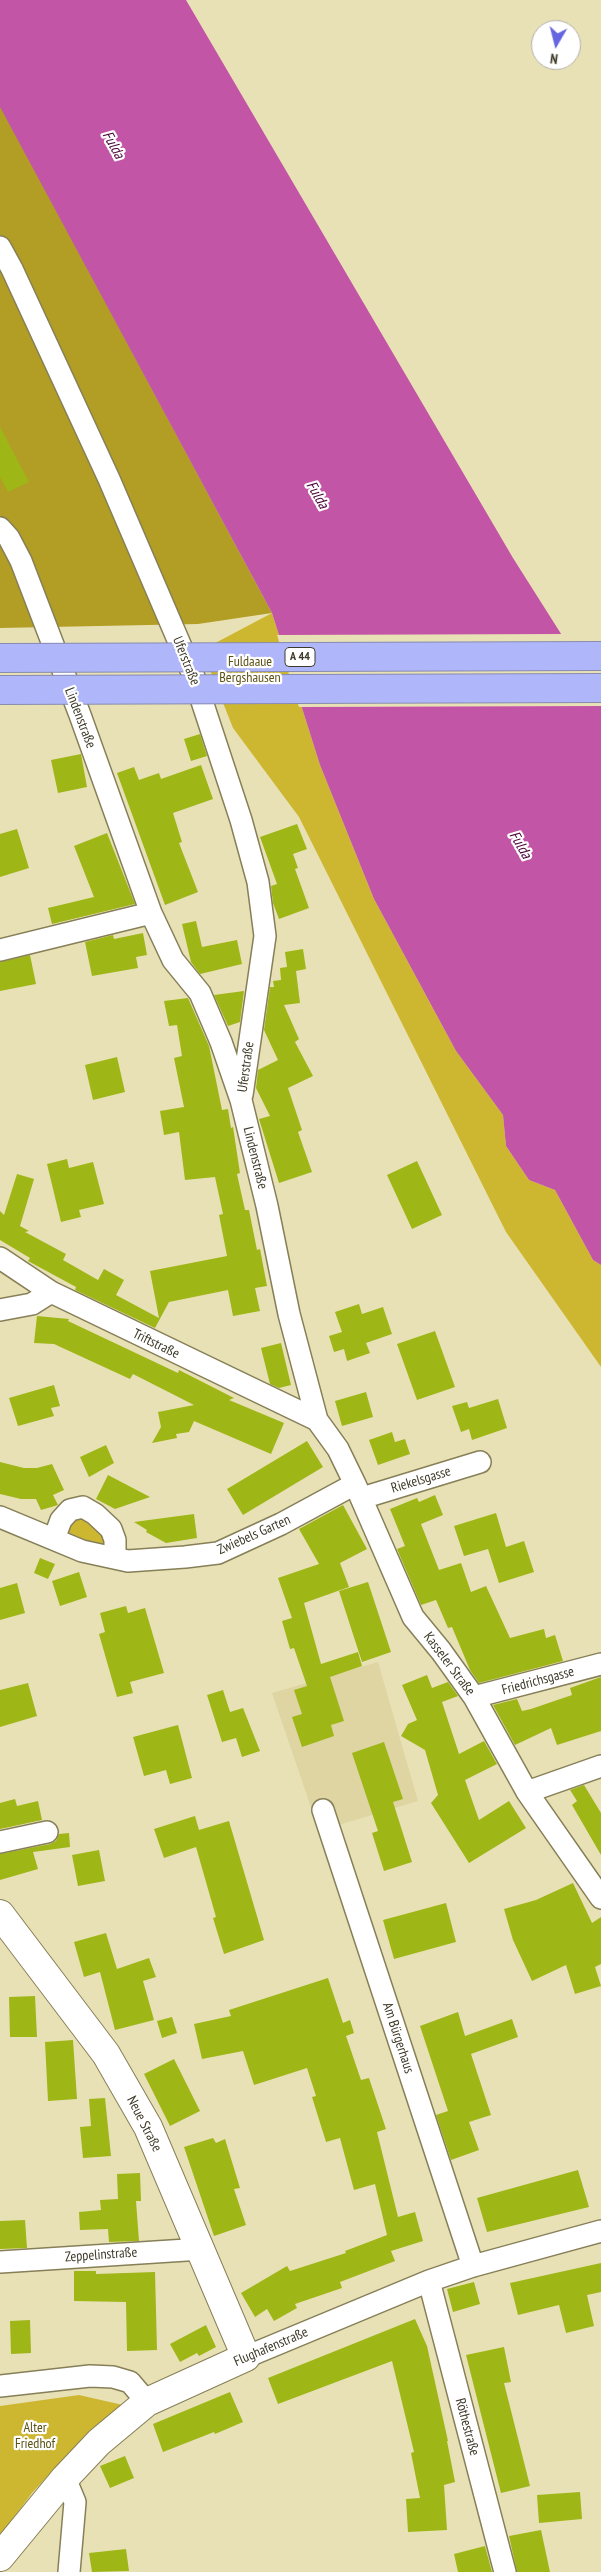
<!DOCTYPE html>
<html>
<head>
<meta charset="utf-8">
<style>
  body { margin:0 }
  #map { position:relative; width:601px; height:2572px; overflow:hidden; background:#e9e1b6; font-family:"PT Sans Narrow",sans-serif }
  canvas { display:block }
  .north { position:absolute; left:531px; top:20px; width:50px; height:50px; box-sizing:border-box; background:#fff; border:1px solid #b1b0a9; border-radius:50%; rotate:188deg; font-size:14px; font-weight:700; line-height:20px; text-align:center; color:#3d3a29 }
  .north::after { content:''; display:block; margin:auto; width:18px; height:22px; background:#6667e0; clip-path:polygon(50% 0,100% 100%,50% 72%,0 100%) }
</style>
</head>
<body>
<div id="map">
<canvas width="601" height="2572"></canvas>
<div class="north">N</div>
</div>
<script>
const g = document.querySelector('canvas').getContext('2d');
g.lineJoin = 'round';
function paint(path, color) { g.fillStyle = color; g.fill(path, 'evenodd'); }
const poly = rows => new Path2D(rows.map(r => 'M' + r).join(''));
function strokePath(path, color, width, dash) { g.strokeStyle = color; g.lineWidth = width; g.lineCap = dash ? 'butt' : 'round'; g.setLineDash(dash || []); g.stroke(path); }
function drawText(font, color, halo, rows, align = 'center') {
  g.font = font + ' "PT Sans Narrow",sans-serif'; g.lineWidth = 4.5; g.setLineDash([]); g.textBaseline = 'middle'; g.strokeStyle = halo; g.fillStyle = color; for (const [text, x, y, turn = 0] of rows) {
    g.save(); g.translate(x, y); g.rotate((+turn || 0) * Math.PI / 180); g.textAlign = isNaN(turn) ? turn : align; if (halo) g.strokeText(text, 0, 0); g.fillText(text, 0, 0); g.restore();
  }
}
const built = poly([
  [378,1662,418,1801,319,1831,272,1693]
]);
const green = poly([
  [272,613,320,765,374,899,456,1051,503,1115,506,1146,529,1180,555,1190,593,1260,601,1265,601,1367,506,1232,299,817,233,728,202,650],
  [81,1517,100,1529,105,1544,102,1548,68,1536,70,1522],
  [79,2395,123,2405,76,2446,32,2493,0,2536,0,2406]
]);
const forest = poly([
  [0,105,33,167,272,613,198,624,0,628]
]);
const water = poly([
  [0,0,186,0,513,558,601,697,601,1265,593,1260,555,1190,529,1180,506,1146,503,1115,456,1051,374,899,320,765,272,613,0,107]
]);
const pier = poly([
  [564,634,601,692,601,706,299,707,277,635]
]);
const building = poly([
  [0,427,29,482,8,492,0,477],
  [200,734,207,756,191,761,184,739],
  [81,754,87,787,58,793,51,760],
  [201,765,213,799,173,813,182,842,179,843,198,892,165,905,117,773,134,767,139,780,159,773,161,779],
  [297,824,307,849,293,854,298,868,295,869,309,908,279,919,273,903,271,886,277,884,260,837],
  [17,829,29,868,0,877,0,834],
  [107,833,135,904,52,924,48,908,94,897,74,846],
  [196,921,202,947,237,940,242,964,200,974,191,962,182,924],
  [143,933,147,955,136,957,138,968,92,976,85,942,113,935,114,939],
  [303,949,306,969,296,971,300,1003,284,1005,299,1039,295,1042,313,1076,288,1088,302,1130,298,1132,312,1172,279,1183,259,1119,270,1116,256,1088,258,1070,278,1060,264,1030,270,987,274,987,273,981,281,980,280,968,287,967,285,952],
  [30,955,36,984,0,991,0,962],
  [244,991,240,1022,228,1026,214,995],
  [188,998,209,1046,222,1110,228,1109,231,1128,233,1127,240,1173,237,1174,245,1210,249,1210,257,1250,260,1249,267,1286,255,1288,260,1311,233,1316,228,1290,169,1302,155,1328,75,1290,76,1287,28,1261,30,1258,0,1240,0,1211,4,1215,17,1174,34,1179,20,1226,29,1231,25,1232,66,1254,63,1260,98,1280,104,1269,124,1280,116,1295,159,1318,150,1271,227,1256,219,1215,223,1214,215,1177,185,1180,179,1132,164,1135,160,1111,184,1107,174,1058,182,1056,177,1025,169,1026,164,1001],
  [117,1057,125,1092,93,1100,85,1065],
  [67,1159,69,1168,93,1162,104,1204,79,1210,81,1217,61,1222,47,1164],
  [417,1161,442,1215,412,1229,387,1175],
  [359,1304,362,1314,383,1307,392,1334,366,1343,370,1353,347,1361,344,1349,334,1352,329,1336,342,1332,335,1312],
  [37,1316,69,1319,68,1321,178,1373,179,1370,234,1398,229,1400,284,1423,271,1454,194,1421,189,1432,176,1434,177,1438,152,1443,161,1427,158,1412,194,1405,133,1374,130,1379,54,1344,34,1343],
  [435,1331,455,1387,417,1400,397,1344],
  [281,1343,291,1385,279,1388,270,1384,261,1348],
  [54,1385,60,1406,51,1408,54,1416,18,1426,9,1398],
  [366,1392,373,1417,342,1426,335,1401],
  [498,1399,507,1428,472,1440,469,1429,461,1432,452,1406,467,1402,469,1408],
  [392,1432,395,1442,405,1439,410,1454,378,1465,369,1440],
  [307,1441,323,1467,243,1515,227,1489],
  [106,1445,114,1463,89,1477,80,1457],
  [0,1462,24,1468,37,1468,52,1464,64,1490,53,1495,58,1505,41,1510,36,1499,21,1499,0,1494],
  [108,1475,150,1497,115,1509,96,1499],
  [435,1495,443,1515,421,1524,439,1570,461,1563,471,1592,486,1586,510,1638,544,1629,546,1638,555,1635,563,1661,479,1683,470,1670,452,1627,448,1628,436,1600,421,1605,397,1549,405,1546,390,1509,417,1498,419,1502],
  [343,1505,367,1549,340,1563,349,1587,304,1603,321,1664,358,1652,362,1666,330,1677,344,1721,331,1725,334,1736,302,1747,292,1717,302,1714,294,1690,307,1686,294,1648,290,1649,282,1621,292,1618,278,1578,319,1564,299,1529],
  [496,1513,506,1547,524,1541,534,1572,499,1583,488,1549,464,1556,454,1526],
  [194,1514,197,1538,166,1543,146,1532,147,1530,134,1522],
  [40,1558,55,1564,48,1579,34,1573],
  [79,1572,87,1597,60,1606,52,1581],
  [368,1582,391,1652,362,1662,339,1591],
  [17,1583,25,1613,0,1620,0,1588],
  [126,1606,128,1613,145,1608,164,1673,130,1682,133,1693,117,1697,99,1634,105,1632,100,1613],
  [427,1675,432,1688,448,1682,458,1696,442,1702,459,1754,484,1741,497,1764,465,1780,479,1820,509,1801,526,1828,469,1863,431,1803,438,1795,425,1750,401,1736,408,1724,417,1720,402,1685],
  [601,1677,601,1731,557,1745,551,1728,515,1745,493,1705,517,1699,522,1711,531,1709,572,1695,570,1688],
  [28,1683,37,1716,0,1727,0,1690],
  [223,1690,230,1712,243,1708,260,1751,242,1757,236,1738,222,1742,207,1695],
  [178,1725,192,1778,170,1784,166,1770,144,1776,133,1737],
  [384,1742,403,1799,393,1802,412,1862,384,1871,372,1833,378,1831,352,1753],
  [584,1785,601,1813,601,1855,572,1805,577,1801,570,1790],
  [15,1799,17,1806,38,1801,42,1820,0,1829,0,1803],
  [195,1816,199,1830,229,1821,264,1940,224,1954,213,1918,216,1917,196,1847,164,1858,154,1829],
  [69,1833,70,1847,33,1852,38,1869,0,1880,0,1854,50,1844,56,1841,59,1834],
  [99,1850,105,1881,78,1886,72,1855],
  [573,1883,592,1923,601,1917,601,1964,595,1967,601,1986,575,1994,566,1965,532,1981,513,1940,504,1909,536,1900],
  [446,1903,456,1942,394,1959,383,1920],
  [106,1933,117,1969,149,1958,156,1977,143,1981,154,2020,115,2030,100,1972,84,1977,74,1942],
  [328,1978,343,2023,350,2020,354,2033,346,2036,361,2080,369,2078,386,2129,377,2132,398,2217,415,2212,423,2241,391,2251,395,2261,340,2282,342,2288,295,2304,297,2308,274,2321,267,2309,255,2317,241,2293,287,2266,290,2271,346,2253,345,2251,387,2235,375,2184,354,2190,340,2138,326,2142,312,2097,316,2096,307,2068,254,2085,243,2051,202,2059,194,2024,231,2016,229,2010],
  [35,1996,37,2037,10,2037,9,1997],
  [458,2012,465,2036,512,2019,518,2037,471,2054,491,2115,469,2122,479,2150,451,2160,436,2115,448,2111,420,2026],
  [172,2017,177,2033,162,2038,157,2021],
  [73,2040,77,2099,48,2101,45,2042],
  [174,2059,200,2111,170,2126,144,2074],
  [105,2098,111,2156,83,2158,80,2127,91,2126,89,2099],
  [213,2138,216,2143,225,2139,240,2188,234,2189,246,2225,214,2236,184,2147],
  [578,2170,589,2207,487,2232,477,2198],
  [140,2173,141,2201,136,2201,139,2241,109,2242,108,2229,80,2230,79,2212,101,2210,100,2200,118,2199,117,2174],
  [25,2220,27,2248,0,2249,0,2221],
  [601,2263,601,2292,587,2295,594,2326,566,2333,559,2305,518,2315,510,2283],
  [74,2271,96,2271,96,2274,155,2272,157,2350,127,2351,126,2302,74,2301],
  [474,2282,480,2304,453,2312,447,2289],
  [415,2319,427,2346,448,2441,447,2441,455,2482,444,2485,447,2530,408,2532,406,2499,420,2498,411,2453,414,2452,392,2361,278,2404,268,2378],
  [30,2320,31,2353,11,2354,10,2321],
  [206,2325,216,2347,199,2356,197,2353,180,2362,170,2344],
  [504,2347,511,2382,504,2383,530,2486,501,2493,466,2355],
  [230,2392,243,2422,215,2434,214,2432,163,2452,153,2424],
  [125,2456,134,2478,110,2488,100,2466],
  [580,2492,582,2519,539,2523,537,2495],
  [541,2530,550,2572,517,2572,509,2536],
  [485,2546,492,2572,458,2572,454,2554],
  [126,2549,129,2571,92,2572,89,2553]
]);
const street = poly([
  [0,247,12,269,109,479,194,677,241,820,258,882,265,936,242,1095],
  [0,528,9,538,21,561,80,715,151,913,173,960,200,993,221,1042,241,1100,267,1206,289,1314,317,1420,338,1449,355,1484,413,1617,441,1651,474,1697,527,1792,601,1898],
  [0,950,151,913],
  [0,1258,51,1292,317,1420],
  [0,1310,32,1304,51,1292],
  [362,1498,480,1462],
  [0,1517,82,1551,128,1561,185,1557,218,1553,281,1524,355,1484],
  [54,1539,61,1520,70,1510,83,1507,95,1514,111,1529,115,1540,115,1558],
  [474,1697,601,1664],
  [527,1792,601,1766],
  [323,1810,473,2266],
  [0,1842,47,1832],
  [0,2262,202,2249],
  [429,2281,505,2572],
  [246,2357,429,2281,473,2266,601,2231],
  [0,2386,90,2376,113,2377,130,2382,147,2402],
  [65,2478,75,2502,69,2572]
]);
const secondary = poly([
  [0,1914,106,2054,148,2127,246,2357,147,2402,99,2442,65,2478,0,2557]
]);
const highwayBridge = poly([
  [0,658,601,656],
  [0,690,601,688]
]);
const shields = [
  [300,657,30]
];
const shieldNames = [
  ["A 44",300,657]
];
const streetNames = [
  ["Uferstraße",186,661,68],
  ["Lindenstraße",80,718,69],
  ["Uferstraße",246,1067,-82],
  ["Lindenstraße",255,1158,76],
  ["Triftstraße",156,1344,26],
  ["Riekelsgasse",421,1480,-17],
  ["Zwiebels Garten",254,1535,-24],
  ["Kasseler Straße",449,1664,53],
  ["Friedrichsgasse",538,1681,-15],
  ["Am Bürgerhaus",398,2038,72],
  ["Neue Straße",144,2124,63],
  ["Zeppelinstraße",101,2255,-4],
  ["Flughafenstraße",271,2347,-23],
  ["Röthestraße",467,2427,75]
];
const parkNames = [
  ["Fuldaaue",250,662],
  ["Bergshausen",250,678],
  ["Alter",35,2428],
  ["Friedhof",35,2444]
];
const waterNames = [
  ["Fulda",113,145,61],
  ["Fulda",317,495,60],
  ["Fulda",520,845,60]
];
paint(built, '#ded5a3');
paint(green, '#ceb730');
paint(forest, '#b29e24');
paint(water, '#c255a5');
paint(pier, '#e9e1b6');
paint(building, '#9eb616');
strokePath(street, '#867f57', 24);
strokePath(secondary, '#867f57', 30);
strokePath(street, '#fff', 21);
strokePath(secondary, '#fff', 28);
strokePath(highwayBridge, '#878bb0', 30, []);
strokePath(highwayBridge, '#afb6f9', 28);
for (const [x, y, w] of shields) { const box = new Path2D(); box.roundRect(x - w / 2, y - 9.5, w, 19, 4); g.fillStyle = '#fff'; g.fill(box); strokePath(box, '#3d3a29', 1); }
drawText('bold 12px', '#3d3a29', null, shieldNames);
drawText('14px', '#3d3a29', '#fff', streetNames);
drawText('14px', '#5d5216', '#fff', parkNames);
drawText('italic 15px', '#4b033c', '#fff', waterNames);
</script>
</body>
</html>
